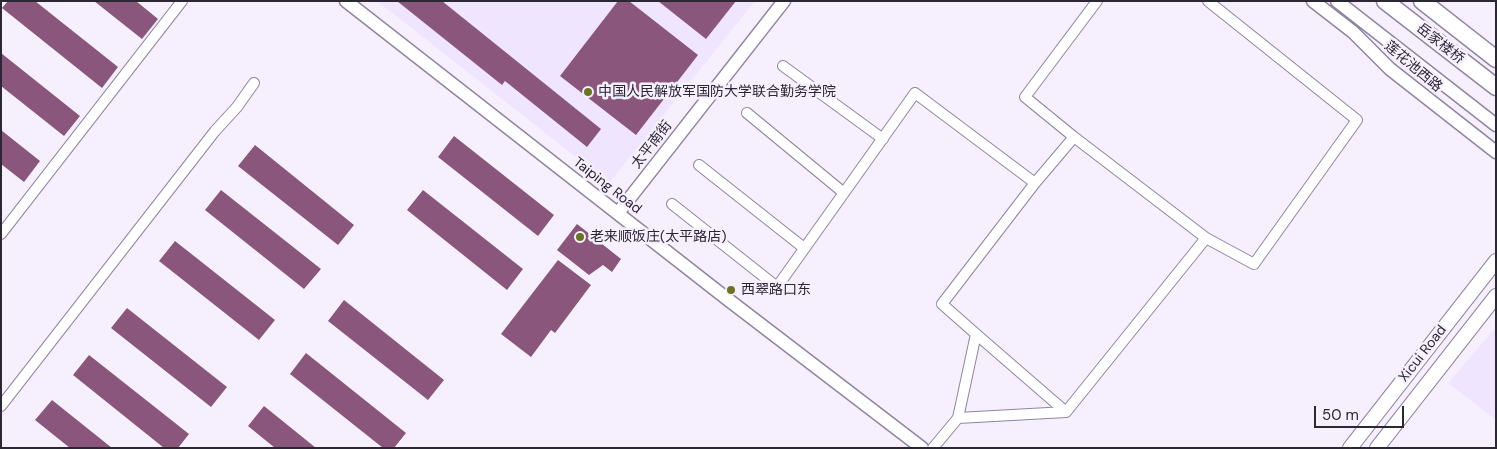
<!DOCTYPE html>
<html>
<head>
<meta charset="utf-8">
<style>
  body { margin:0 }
  #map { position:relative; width:1497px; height:449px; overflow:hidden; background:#f6f0fe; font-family:"DM Sans",sans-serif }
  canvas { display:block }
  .frame { position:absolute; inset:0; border:2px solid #2c2734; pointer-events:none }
  .scale { position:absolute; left:1314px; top:406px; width:90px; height:22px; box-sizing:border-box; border:2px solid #2c2734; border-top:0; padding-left:6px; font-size:15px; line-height:18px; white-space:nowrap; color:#2c2734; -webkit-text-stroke:4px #f6f0fe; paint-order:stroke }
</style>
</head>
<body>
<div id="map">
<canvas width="1497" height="449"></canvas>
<div class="frame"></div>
<div class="scale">50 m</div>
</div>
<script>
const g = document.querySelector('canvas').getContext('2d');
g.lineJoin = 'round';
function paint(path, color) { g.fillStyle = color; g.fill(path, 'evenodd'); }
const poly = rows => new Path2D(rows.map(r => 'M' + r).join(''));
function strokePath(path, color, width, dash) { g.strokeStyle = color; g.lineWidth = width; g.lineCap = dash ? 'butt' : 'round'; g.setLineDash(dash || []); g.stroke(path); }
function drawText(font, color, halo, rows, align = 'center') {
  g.font = font + ' "DM Sans","Noto Sans SC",sans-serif'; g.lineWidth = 5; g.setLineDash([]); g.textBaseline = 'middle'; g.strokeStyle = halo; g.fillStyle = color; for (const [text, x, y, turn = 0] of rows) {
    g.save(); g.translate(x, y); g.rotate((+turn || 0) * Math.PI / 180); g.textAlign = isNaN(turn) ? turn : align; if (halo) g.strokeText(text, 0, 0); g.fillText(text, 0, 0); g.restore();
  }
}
const built = poly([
  [377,1,755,1,609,183],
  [1496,327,1496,420,1448,383]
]);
const building = poly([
  [8,1,35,1,118,67,102,88,2,8],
  [94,1,136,1,158,19,142,39],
  [397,1,442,1,601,129,587,147,505,81,502,85],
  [618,1,629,1,698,55,636,135,560,76],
  [658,1,736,1,706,39],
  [1,53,80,116,64,136,1,86],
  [1,130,40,161,24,182,1,164],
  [454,136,554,215,538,236,438,157],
  [255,145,354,225,338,245,238,166],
  [221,190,321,269,304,289,205,210],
  [423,190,523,269,507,290,407,210],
  [577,224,621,259,612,272,603,265,589,275,557,250],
  [175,241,275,320,259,340,159,261],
  [558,260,591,285,555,333,551,330,531,357,501,334],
  [344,300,444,380,428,400,328,321],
  [127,308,227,387,211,407,111,328],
  [306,353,406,433,394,448,383,448,290,374],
  [89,355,189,434,178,448,164,448,73,375],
  [52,400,112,448,70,448,35,420],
  [264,406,316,448,275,448,248,426]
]);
const minor = poly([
  [783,66,883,139],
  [747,113,844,193],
  [1074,137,1206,238],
  [699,165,804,248],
  [1035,183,1074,137,1025,97,1097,1],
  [672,204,777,287,915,93,1035,183,942,304,976,334,958,418,933,448],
  [1,234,182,1],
  [976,334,1066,412],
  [1,406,215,131,237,107,254,83],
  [958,418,1066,412,1206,238,1254,264,1357,120,1208,1]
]);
const tertiary = poly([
  [346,1,726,298,922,448],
  [1313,1,1353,32,1390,69,1496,152],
  [1337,1,1496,125],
  [618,213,784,1]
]);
const secondary = poly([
  [1350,448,1496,261],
  [1377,448,1496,296]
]);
const trunk = poly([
  [1385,1,1496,87],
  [1422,1,1496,59]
]);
const markers = [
  [588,92,5,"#6a7520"],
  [580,237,5,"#6a7520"],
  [731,290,5,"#6a7520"]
];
const streetNames = [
  ["岳家楼桥",1440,44,38],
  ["莲花池西路",1413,67,40],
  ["太平南街",652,145,-52],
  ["Taiping Road",607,186,38],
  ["Xicui Road",1423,354,-52]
];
const poiNames = [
  ["中国人民解放军国防大学联合勤务学院",598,92],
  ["老来顺饭庄(太平路店)",590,237],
  ["西翠路口东",741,290]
];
paint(built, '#efe5fe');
paint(building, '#8a567b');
strokePath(minor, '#9084a3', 12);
strokePath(tertiary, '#9084a3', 15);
strokePath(secondary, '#9084a3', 16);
strokePath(trunk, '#9084a3', 19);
strokePath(minor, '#fff', 10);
strokePath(tertiary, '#fff', 12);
strokePath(secondary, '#fff', 14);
strokePath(trunk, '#fff', 16);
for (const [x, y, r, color] of markers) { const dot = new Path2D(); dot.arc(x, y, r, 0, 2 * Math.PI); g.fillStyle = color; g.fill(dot); strokePath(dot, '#f6f0fe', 2); }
drawText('14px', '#2c2734', '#f6f0fe', streetNames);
drawText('14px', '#2c2734', '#f6f0fe', poiNames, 'left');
</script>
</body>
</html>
